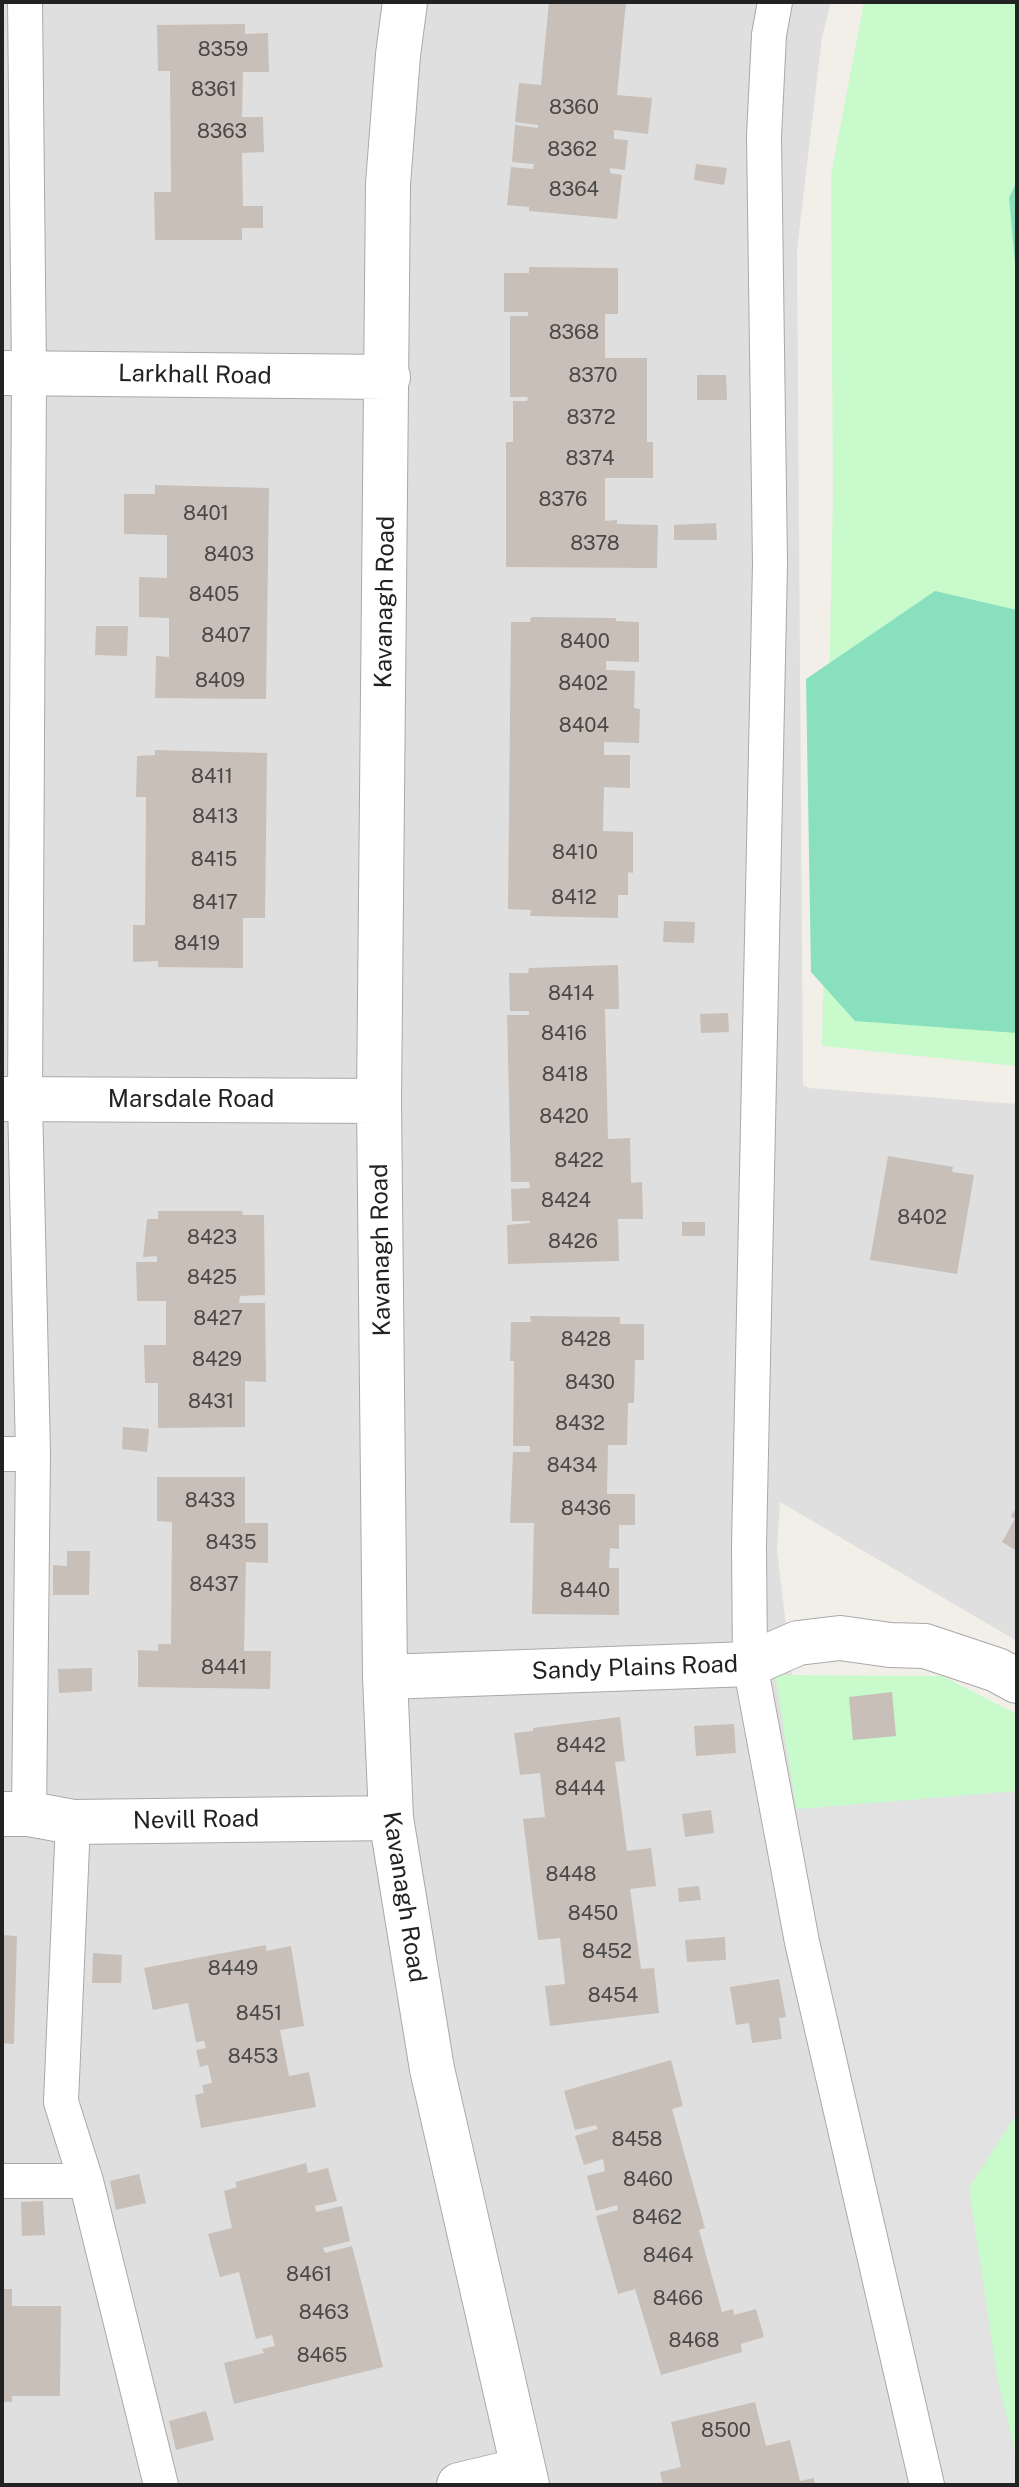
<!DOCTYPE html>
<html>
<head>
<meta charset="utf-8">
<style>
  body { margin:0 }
  #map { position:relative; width:1019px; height:2487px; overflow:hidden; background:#f2efe9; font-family:"Public Sans",sans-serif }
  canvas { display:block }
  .frame { position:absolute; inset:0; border:4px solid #222; pointer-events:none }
</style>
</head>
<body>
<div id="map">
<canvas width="1019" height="2487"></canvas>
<div class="frame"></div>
</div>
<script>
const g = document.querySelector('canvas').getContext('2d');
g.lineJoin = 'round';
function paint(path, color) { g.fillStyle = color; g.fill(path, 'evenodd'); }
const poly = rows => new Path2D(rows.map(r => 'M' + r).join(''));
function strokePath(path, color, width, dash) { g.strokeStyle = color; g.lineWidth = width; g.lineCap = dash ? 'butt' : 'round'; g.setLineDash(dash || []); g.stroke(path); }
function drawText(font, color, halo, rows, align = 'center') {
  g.font = font + ' "Public Sans",sans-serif'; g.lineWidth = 7; g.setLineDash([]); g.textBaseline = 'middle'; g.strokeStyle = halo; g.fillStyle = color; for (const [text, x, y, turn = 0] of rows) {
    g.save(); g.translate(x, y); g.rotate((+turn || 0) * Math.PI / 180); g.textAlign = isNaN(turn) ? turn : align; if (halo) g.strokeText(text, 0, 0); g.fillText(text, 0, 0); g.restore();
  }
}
const residential = poly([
  [2,2,831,2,822,37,797,250,803,1085,809,1088,1017,1104,1017,1641,780,1502,777,1550,804,1777,962,2485,2,2485]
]);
const park = poly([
  [864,2,1017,2,1017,1066,822,1046,833,495,831,175],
  [775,1675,942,1676,1017,1714,1017,2485,819,1952]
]);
const pitch = poly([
  [1017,181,1017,284,1009,198],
  [935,591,1017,610,1017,1033,855,1021,811,972,806,679]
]);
const parking = poly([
  [1017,1791,1017,2113,969,2188,997,2376,1017,2461,1017,2485,941,2485,787,1810]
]);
const building = poly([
  [549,2,626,2,617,95,652,98,648,134,614,130,614,139,628,140,625,170,610,168,610,173,622,175,617,219,529,211,529,207,507,205,511,167,533,169,534,164,512,162,515,125,538,128,538,125,515,122,519,83,541,85],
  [245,24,245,34,268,33,269,72,243,72,242,117,263,117,264,152,242,153,243,206,263,206,263,228,242,228,242,240,155,240,154,192,171,192,170,71,158,71,157,25],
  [696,164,727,168,724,185,694,180],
  [529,267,618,268,618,314,605,314,605,358,647,358,647,442,653,442,653,478,605,478,605,521,617,520,617,524,658,525,657,568,506,567,506,442,513,442,513,401,527,401,528,397,510,397,510,316,528,316,528,312,504,312,504,273,529,273],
  [697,375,726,375,727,400,697,400],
  [155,485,269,488,266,699,155,698,156,656,169,657,169,618,139,617,139,577,167,578,167,535,124,534,124,494,155,494],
  [716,523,717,540,674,540,674,525],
  [531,617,616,618,616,621,639,622,639,662,606,661,606,670,635,671,634,708,640,709,639,743,604,742,604,755,630,755,630,788,604,787,603,831,633,832,633,873,628,872,628,895,618,895,618,918,530,916,531,910,508,909,511,622,530,622],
  [96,626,128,626,127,656,95,655],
  [155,750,267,753,265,918,243,918,243,968,158,967,158,961,133,962,133,925,145,925,146,797,136,797,137,756,155,755],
  [664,921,695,922,694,943,663,942],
  [618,965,619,1009,605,1009,608,1139,630,1138,631,1183,642,1182,643,1219,618,1219,619,1261,508,1264,507,1225,530,1223,530,1221,512,1221,511,1189,530,1188,529,1182,511,1182,507,1015,529,1015,529,1011,510,1011,509,973,528,973,529,968],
  [728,1013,729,1032,701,1033,700,1014],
  [888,1156,953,1167,952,1172,974,1175,957,1274,870,1260],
  [158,1211,242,1211,243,1215,264,1215,265,1295,240,1296,239,1303,265,1303,266,1382,245,1381,245,1427,158,1428,158,1383,145,1383,144,1345,166,1345,166,1301,137,1301,136,1262,157,1262,157,1256,143,1257,147,1219,158,1219],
  [682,1222,705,1222,705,1236,682,1236],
  [530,1316,620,1317,620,1324,644,1324,644,1360,635,1360,634,1403,628,1403,627,1445,608,1445,607,1494,635,1494,635,1525,619,1525,619,1549,610,1548,609,1568,619,1568,619,1615,532,1614,534,1523,510,1523,513,1452,530,1452,530,1446,513,1446,514,1361,510,1361,511,1322,531,1322],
  [123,1427,149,1429,147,1452,122,1449],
  [157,1477,245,1477,245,1523,268,1523,268,1563,246,1562,244,1651,271,1651,270,1689,138,1687,138,1650,158,1651,158,1644,171,1644,172,1522,157,1521],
  [1017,1507,1017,1551,1002,1542,1015,1519,1011,1516],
  [67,1551,90,1551,89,1595,53,1595,53,1565,67,1566],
  [92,1668,92,1691,59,1693,58,1669],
  [892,1692,896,1736,853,1740,849,1697],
  [620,1717,625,1761,615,1762,627,1851,651,1848,656,1886,630,1889,641,1969,654,1968,659,2013,550,2026,545,1986,565,1984,560,1938,538,1940,523,1819,545,1817,540,1773,520,1775,514,1733,533,1731,533,1728],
  [734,1724,736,1753,696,1756,694,1726],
  [711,1810,714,1833,685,1837,682,1814],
  [699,1886,701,1900,679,1902,678,1888],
  [2,1935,17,1936,14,2044,2,2043],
  [725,1937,726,1960,687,1962,685,1940],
  [266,1945,266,1951,291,1946,304,2026,280,2030,289,2076,309,2072,316,2107,201,2128,195,2095,204,2093,202,2085,212,2083,208,2065,200,2067,196,2050,206,2048,204,2041,196,2042,188,2003,153,2010,144,1968],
  [93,1953,122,1955,121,1983,92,1983],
  [779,1979,786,2017,779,2018,782,2039,752,2043,749,2023,736,2025,730,1987],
  [671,2060,683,2106,672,2109,705,2228,699,2230,722,2312,733,2309,734,2315,756,2309,764,2337,741,2344,742,2352,661,2375,635,2289,618,2294,596,2216,618,2210,617,2205,596,2211,587,2176,605,2171,603,2159,584,2165,575,2136,598,2129,596,2125,575,2130,564,2091],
  [306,2163,308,2173,328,2168,337,2201,315,2206,316,2212,342,2206,350,2241,323,2248,325,2253,352,2246,383,2367,234,2404,224,2363,264,2353,262,2349,275,2346,272,2335,256,2339,239,2272,220,2277,208,2234,232,2228,224,2191,237,2187,235,2182],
  [139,2174,146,2203,116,2210,110,2181],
  [43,2201,45,2235,22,2236,21,2202],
  [2,2289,12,2289,12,2306,61,2306,60,2396,12,2396,12,2402,2,2402],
  [755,2402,766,2446,790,2440,800,2481,814,2478,815,2485,663,2485,660,2472,681,2467,671,2422],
  [206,2411,214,2440,176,2450,169,2421]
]);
const service = poly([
  [25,2,29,373,25,1100,33,1454,29,1814],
  [775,2,769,35,764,136,770,564,749,1545,750,1664,802,1942,927,2485],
  [2,1454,33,1454],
  [73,1822,61,2102,86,2181,161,2485],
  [2,2181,86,2181]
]);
const minor = poly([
  [405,2,398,55,388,184,379,1101,385,1677,391,1818,432,2069,527,2485],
  [2,373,388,377],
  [2,1099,379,1101],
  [385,1677,750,1664,798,1643,840,1638,890,1645,925,1646,997,1670,1017,1681],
  [2,1814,29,1814,73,1822,391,1818],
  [459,2485,522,2470]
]);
const numberNames = [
  ["8359",223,50],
  ["8361",214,90],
  ["8360",574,108],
  ["8363",222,132],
  ["8362",572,150],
  ["8364",574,190],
  ["8368",574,333],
  ["8370",593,376],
  ["8372",591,418],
  ["8374",590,459],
  ["8376",563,500],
  ["8401",206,514],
  ["8378",595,544],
  ["8403",229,555],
  ["8405",214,595],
  ["8407",226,636],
  ["8400",585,642],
  ["8409",220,681],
  ["8402",583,684],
  ["8404",584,726],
  ["8411",212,777],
  ["8413",215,817],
  ["8410",575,853],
  ["8415",214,860],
  ["8412",574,898],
  ["8417",215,903],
  ["8419",197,944],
  ["8414",571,994],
  ["8416",564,1034],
  ["8418",565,1075],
  ["8420",564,1117],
  ["8422",579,1161],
  ["8424",566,1201],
  ["8402",922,1218],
  ["8423",212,1238],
  ["8426",573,1242],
  ["8425",212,1278],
  ["8427",218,1319],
  ["8428",586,1340],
  ["8429",217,1360],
  ["8430",590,1383],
  ["8431",211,1402],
  ["8432",580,1424],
  ["8434",572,1466],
  ["8433",210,1501],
  ["8436",586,1509],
  ["8435",231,1543],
  ["8437",214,1585],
  ["8440",585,1591],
  ["8441",224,1668],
  ["8442",581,1746],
  ["8444",580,1789],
  ["8448",571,1875],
  ["8450",593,1914],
  ["8452",607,1952],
  ["8449",233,1969],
  ["8454",613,1996],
  ["8451",259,2014],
  ["8453",253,2057],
  ["8458",637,2140],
  ["8460",648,2180],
  ["8462",657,2218],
  ["8464",668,2256],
  ["8461",309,2275],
  ["8466",678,2299],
  ["8463",324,2313],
  ["8468",694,2341],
  ["8465",322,2356],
  ["8500",726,2431]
];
const streetNames = [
  ["Larkhall Road",195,375,1],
  ["Kavanagh Road",385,602,-89],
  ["Marsdale Road",191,1100],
  ["Kavanagh Road",381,1250,-91],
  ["Sandy Plains Road",635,1668,-2],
  ["Nevill Road",196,1820,-1],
  ["Kavanagh Road",404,1897,81]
];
paint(residential, '#e0dfdf');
paint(park, '#c8facc');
paint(pitch, '#88e0be');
paint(parking, '#e2e2e2');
paint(building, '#c7bfb8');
strokePath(service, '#a9a9a9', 36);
strokePath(minor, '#a9a9a9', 46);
strokePath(service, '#fff', 34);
strokePath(minor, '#fff', 44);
drawText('20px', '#4b4948', null, numberNames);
drawText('24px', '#222', '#fff', streetNames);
</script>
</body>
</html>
